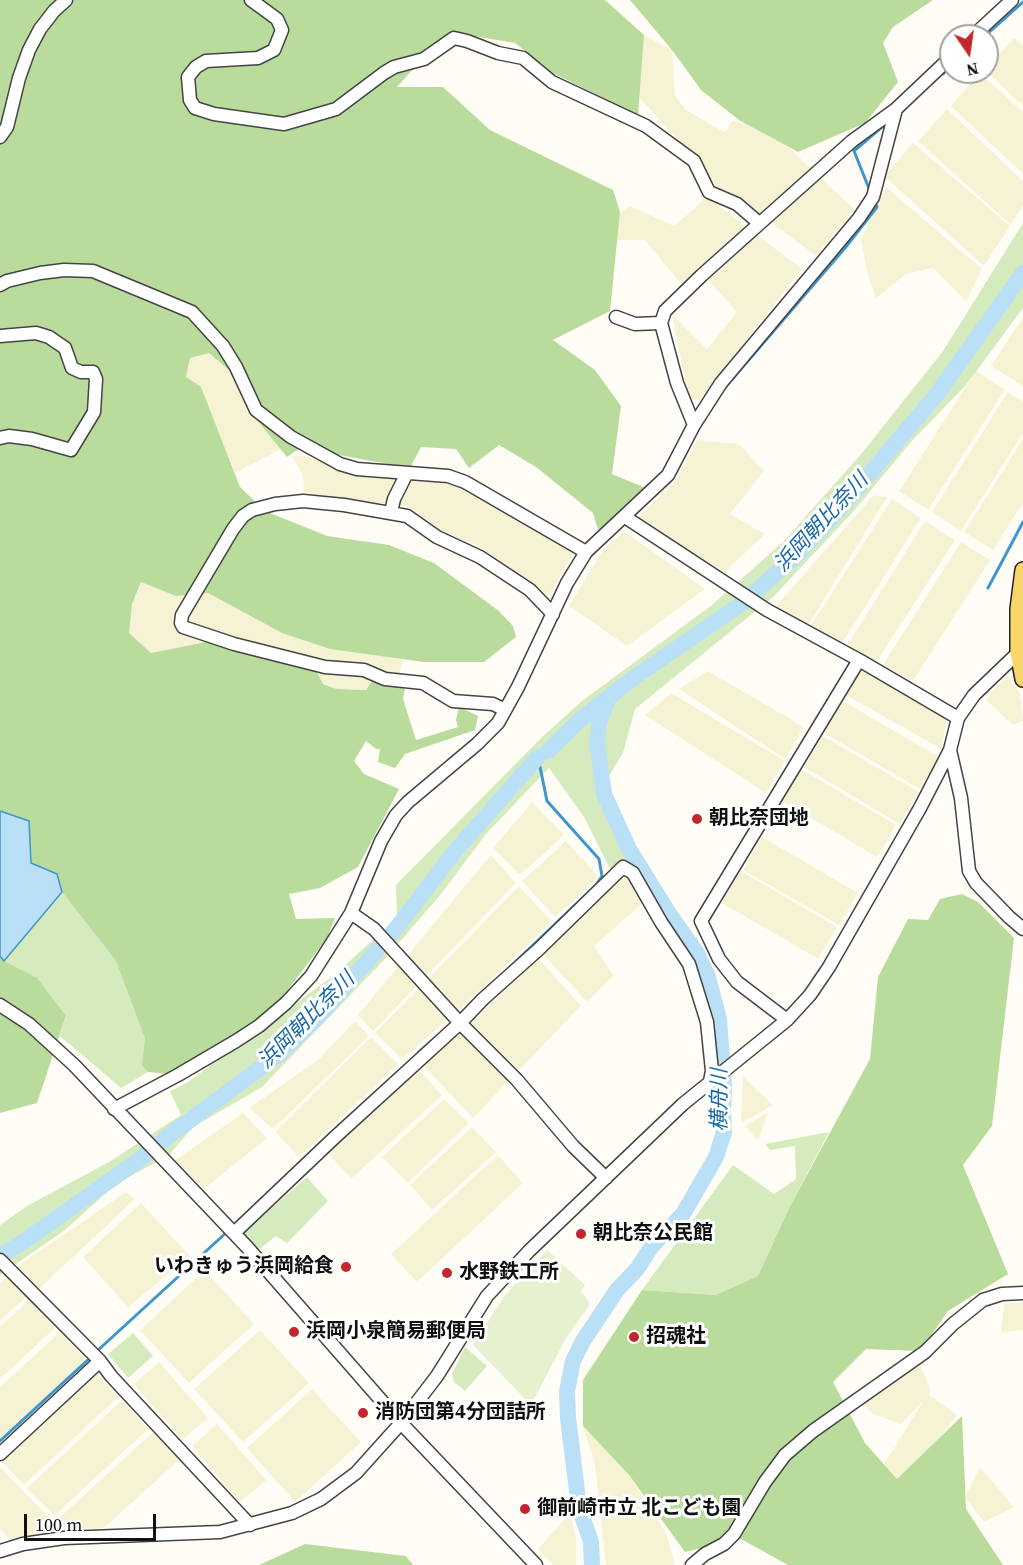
<!DOCTYPE html>
<html>
<head>
<meta charset="utf-8">
<style>
  body { margin:0 }
  #map { position:relative; width:1023px; height:1565px; overflow:hidden; background:#fffdf5; font-family:"Source Serif 4",serif }
  canvas { display:block }
  .north { position:absolute; left:939px; top:24px; width:60px; height:60px; box-sizing:border-box; background:#fff; border:2px solid #a0a0a0; border-radius:50%; rotate:167deg; font-size:16px; font-weight:700; line-height:24px; text-align:center; color:#111 }
  .north::after { content:''; display:block; margin:auto; width:21px; height:27px; background:#c4262e; clip-path:polygon(50% 0,100% 100%,50% 72%,0 100%) }
  .scale { position:absolute; left:24px; top:1514px; width:132px; height:27px; box-sizing:border-box; border:3px solid #111; border-top:0; padding-left:8px; font-size:18px; line-height:21px; white-space:nowrap; color:#111; -webkit-text-stroke:4px #fff; paint-order:stroke }
</style>
</head>
<body>
<div id="map">
<canvas width="1023" height="1565"></canvas>
<div class="north">N</div>
<div class="scale">100 m</div>
</div>
<script>
const g = document.querySelector('canvas').getContext('2d');
g.lineJoin = 'round';
function paint(path, color) { g.fillStyle = color; g.fill(path, 'evenodd'); }
const poly = rows => new Path2D(rows.map(r => 'M' + r).join(''));
function strokePath(path, color, width, dash) { g.strokeStyle = color; g.lineWidth = width; g.lineCap = dash ? 'butt' : 'round'; g.setLineDash(dash || []); g.stroke(path); }
function drawText(font, color, halo, rows, align = 'center') {
  g.font = font + ' "Source Serif 4","Noto Sans JP",serif'; g.lineWidth = 6; g.setLineDash([]); g.textBaseline = 'middle'; g.strokeStyle = halo; g.fillStyle = color; for (const [text, x, y, turn = 0] of rows) {
    g.save(); g.translate(x, y); g.rotate((+turn || 0) * Math.PI / 180); g.textAlign = isNaN(turn) ? turn : align; if (halo) g.strokeText(text, 0, 0); g.fillText(text, 0, 0); g.restore();
  }
}
const farmland = poly([
  [644,35,672,50,675,96,686,110,724,132,733,121,747,124,788,147,854,209,816,256,759,213,717,188,694,157,638,96],
  [1014,38,1023,46,1023,106,987,72,987,68],
  [980,73,1023,112,1023,174,951,106],
  [947,109,1023,181,1023,205,1011,225,918,141],
  [913,143,1010,226,984,266,884,176],
  [886,187,982,269,966,301,933,268,906,274,876,298,867,272,861,240],
  [707,197,802,269,700,399,689,401,672,314,707,349,737,312,698,269,681,284,645,240,617,240,620,212,630,206,674,226],
  [1023,317,1023,386,991,366],
  [209,353,231,372,256,419,281,449,235,473,202,391,186,377,190,358],
  [976,371,1005,389,928,510,899,491],
  [1008,392,1023,401,1023,433,961,531,932,512],
  [1023,439,1023,503,993,550,964,532],
  [697,440,739,444,764,471,730,514,765,534,725,572,636,519,676,481],
  [292,456,305,456,348,472,399,475,389,493,387,504,304,493,303,475],
  [411,480,462,486,574,552,548,597,535,585,480,547,442,531,412,508,399,505],
  [874,495,887,497,807,627,776,606],
  [892,499,921,518,841,645,810,627],
  [925,521,955,540,877,661,846,647],
  [624,531,705,589,627,646,569,606,603,550],
  [961,542,990,560,913,681,883,665],
  [142,581,176,596,208,592,275,629,324,647,403,659,399,677,376,672,366,690,337,689,265,657,216,640,151,653,129,633,132,604],
  [861,669,947,719,941,749,846,695],
  [708,671,804,727,785,759,679,689],
  [1008,676,1020,694,1023,719,1023,721,1013,725,986,700,995,688],
  [671,693,785,761,766,793,645,715],
  [843,701,939,757,920,789,824,733],
  [823,736,919,792,900,824,804,767],
  [801,769,896,825,877,857,782,801],
  [532,802,564,835,520,875,493,848],
  [762,837,858,893,839,925,743,870],
  [566,841,599,877,555,917,522,881],
  [491,855,516,883,373,1031,358,1015],
  [741,871,837,927,818,959,722,903],
  [631,876,644,902,594,946,614,976,587,1002,542,953,616,877],
  [519,886,552,922,460,1009,402,1059,375,1033],
  [539,959,581,1006,473,1118,424,1066],
  [355,1021,369,1036,273,1129,249,1108,318,1060],
  [371,1037,398,1064,299,1157,275,1132],
  [418,1069,442,1095,351,1179,327,1152],
  [743,1076,773,1105,741,1123],
  [444,1099,469,1123,408,1183,382,1157],
  [768,1112,758,1141,745,1126],
  [243,1113,267,1138,204,1189,174,1161],
  [472,1127,496,1152,432,1210,410,1185],
  [498,1155,523,1183,417,1282,391,1254],
  [126,1192,135,1199,39,1289,15,1268],
  [141,1203,190,1256,128,1307,83,1257],
  [205,1270,254,1324,189,1383,140,1330],
  [6,1278,27,1296,0,1321,0,1283],
  [29,1300,55,1328,0,1379,0,1327],
  [1023,1302,1023,1330,1001,1333,1004,1304],
  [260,1330,309,1383,243,1442,194,1389],
  [60,1332,86,1360,0,1440,0,1387],
  [159,1362,208,1418,182,1440,134,1384],
  [919,1362,931,1391,928,1394,957,1415,921,1462,898,1480,884,1464,924,1400,901,1424,873,1414,861,1402],
  [92,1369,118,1397,24,1485,0,1460],
  [312,1389,361,1442,295,1502,247,1448],
  [122,1400,148,1429,54,1516,27,1488],
  [217,1424,266,1480,240,1502,192,1446],
  [583,1426,629,1475,666,1533,675,1565,606,1565,595,1465],
  [153,1432,179,1460,104,1528,69,1529,58,1519],
  [0,1467,61,1530,10,1539,0,1529],
  [980,1467,1014,1507,984,1522,965,1497],
  [570,1513,576,1538,576,1565,553,1565,538,1549]
]);
const green = poly([
  [1023,223,1023,308,966,385,911,442,852,513,773,597,635,709,623,753,605,782,629,857,611,871,584,817,549,768,486,834,441,894,384,960,262,1087,193,1127,169,1155,116,1184,65,1230,0,1275,0,1225,27,1206,109,1162,181,1115,170,1091,185,1084,333,976,397,918,396,885,539,740,582,701,712,605,784,541,862,453,943,351],
  [62,892,116,961,145,1039,148,1072,121,1088,60,1036,66,1016,4,961],
  [829,1132,789,1208,758,1276,715,1295,642,1290,733,1165,774,1194,796,1179,795,1146,770,1150,765,1144],
  [307,1177,328,1201,287,1243,276,1236,257,1251,242,1234],
  [133,1333,153,1356,128,1378,108,1354],
  [465,1347,487,1366,465,1391,454,1382,452,1374]
]);
const forest = poly([
  [0,0,605,0,644,35,638,115,553,73,515,43,467,35,428,52,397,87,443,87,490,130,613,190,620,212,610,311,553,340,595,370,621,406,612,474,648,489,624,512,598,530,593,513,536,467,499,445,469,468,456,449,421,447,410,468,339,455,308,442,287,457,256,419,231,372,209,353,190,358,186,377,201,387,240,487,265,511,327,536,389,545,434,563,499,611,513,626,516,637,484,662,424,662,330,649,282,633,208,593,176,596,141,582,132,604,129,633,151,653,216,640,265,657,316,671,323,684,337,689,366,690,374,678,397,685,405,689,403,699,416,740,458,727,456,720,459,707,478,716,475,730,405,754,395,768,378,762,380,749,376,749,366,741,354,761,364,774,399,789,358,867,320,888,289,894,296,919,335,918,327,938,277,1004,235,1038,178,1075,148,1072,142,1065,145,1039,116,961,62,892,31,863,29,821,0,811],
  [630,0,933,0,893,27,883,43,898,82,865,123,798,152,739,120,701,90,672,50],
  [962,894,978,902,1014,938,992,1126,963,1165,1008,1274,948,1311,920,1351,866,1349,833,1382,865,1443,897,1479,962,1416,966,1509,1003,1565,788,1565,741,1539,685,1552,629,1475,583,1426,583,1380,642,1290,715,1295,758,1276,789,1208,870,1059,878,977,908,919,928,920,940,899],
  [0,956,4,961,37,978,66,1016,37,1103,0,1113],
  [305,1544,406,1556,413,1565,259,1565]
]);
const pitch = poly([
  [547,1250,585,1285,581,1291,590,1304,565,1340,531,1405,473,1345,505,1295]
]);
const water = poly([
  [0,811,29,821,31,863,57,874,62,892,4,961,0,956,0,811]
]);
const stream = poly([
  [985,36,1023,2],
  [943,74,951,66],
  [870,191,854,151,882,127],
  [722,391,845,248,877,207,875,202],
  [988,588,1023,522],
  [509,968,596,885,602,876,599,859,547,801,538,757,548,751],
  [419,1052,434,1039],
  [96,1352,228,1231],
  [0,1441,91,1357]
]);
const river = poly([
  [548,751,580,720,632,679,744,602,800,552,852,495,937,394,1023,273],
  [0,1256,23,1242,139,1160,174,1132,278,1055,319,1016,394,931,456,850,538,757],
  [592,1565,591,1542,579,1507,568,1418,567,1391,573,1361,583,1341,617,1290,637,1269,652,1246,683,1214,716,1157,724,1132,723,1113,724,1086,719,1019,708,977,697,953,668,912,629,849,604,794,597,742,599,723,608,699]
]);
const minor = poly([
  [251,0,277,19,282,30,274,50,258,58,206,61,196,67,188,77,190,100,195,108,214,114,284,124,336,109,384,73,394,67,424,59,454,38,467,41,498,53,523,58,552,82,646,126,694,161,709,192,737,204,759,223],
  [973,36,1012,0],
  [0,137,7,127,19,78,29,50,40,29,54,11,66,0],
  [0,285,7,281,40,273,64,270,93,271,192,312,223,346,236,367,256,410,291,437,340,464,357,469,448,476,465,482,586,552],
  [616,317,635,324,661,323],
  [0,336,36,333,49,337,65,348,72,368,81,372,93,372,96,379,94,412,71,450,32,439,9,436,0,438],
  [694,425,677,383,661,323,665,311,702,275,852,141,896,109],
  [391,512,394,499,407,473],
  [625,517,767,610,859,660,958,718],
  [505,710,493,704,453,701,423,683,385,679,364,670,325,667,234,644,183,627,181,623,182,615,233,529,243,516,252,510,275,504,303,501,344,505,407,516,437,537,480,557,530,590,553,614],
  [950,750,961,798,969,871,976,883,1009,917,1023,929],
  [351,913,374,929,460,1023,517,1080,573,1146,606,1178],
  [0,1005,29,1024,74,1065,247,1247,401,1423,536,1565],
  [787,1020,737,982,719,959,701,921,859,660],
  [114,1109,178,1075,236,1041,259,1026,286,1003,311,976,351,913,381,841,396,815,408,802,477,744,498,723,518,687,567,583,586,552,668,475,694,425,721,383,859,218,873,197,896,109,951,57],
  [234,1233,334,1138,460,1023,483,999,539,949,623,867,633,873,661,922,689,964,707,1022,712,1071,710,1081],
  [0,1260,100,1361,111,1376,250,1525],
  [0,1454,100,1361],
  [0,1551,23,1544,64,1538,220,1532,292,1513,321,1499,356,1473,401,1423,437,1376,487,1296,529,1251,683,1104,787,1020,810,995,829,967,920,808,950,750,958,718,974,695,1022,649],
  [692,1565,705,1554,724,1544,734,1534,765,1482,785,1455,813,1431,925,1352,953,1324,983,1300,1002,1294,1023,1293]
]);
const major = poly([
  [1023,570,1018,609,1018,652,1023,679]
]);
const markers = [
  [697,819,6,"#c4262e"],
  [581,1234,6,"#c4262e"],
  [346,1267,6,"#c4262e"],
  [447,1273,6,"#c4262e"],
  [294,1332,6,"#c4262e"],
  [634,1337,6,"#c4262e"],
  [363,1413,6,"#c4262e"],
  [525,1509,6,"#c4262e"]
];
const poiNames = [
  ["朝比奈団地",709,819],
  ["朝比奈公民館",593,1234],
  ["いわきゅう浜岡給食",334,1267,"right"],
  ["水野鉄工所",459,1273],
  ["浜岡小泉簡易郵便局",306,1332],
  ["招魂社",646,1337],
  ["消防団第4分団詰所",375,1413],
  ["御前崎市立 北こども園",537,1509]
];
const waterNames = [
  ["浜岡朝比奈川",822,523,-47],
  ["浜岡朝比奈川",307,1021,-45],
  ["横舟川",721,1100,-90]
];
paint(farmland, '#f6f3d4');
paint(green, '#d5ebbd');
paint(forest, '#b9dc9c');
paint(pitch, '#e6f2cf');
paint(water, '#b9e0f7');
strokePath(water, '#3f96cf', 1.5);
strokePath(stream, '#3f96cf', 3);
strokePath(river, '#b9e0f7', 16);
strokePath(minor, '#444', 15);
strokePath(major, '#222', 18);
strokePath(minor, '#fff', 12);
strokePath(major, '#f9d66b', 15);
for (const [x, y, r, color] of markers) { const dot = new Path2D(); dot.arc(x, y, r, 0, 2 * Math.PI); g.fillStyle = color; g.fill(dot); strokePath(dot, '#fff', 2); }
drawText('bold 20px', '#111', '#fff', poiNames, 'left');
drawText('italic 21px', '#1768a6', '#fff', waterNames);
</script>
</body>
</html>
